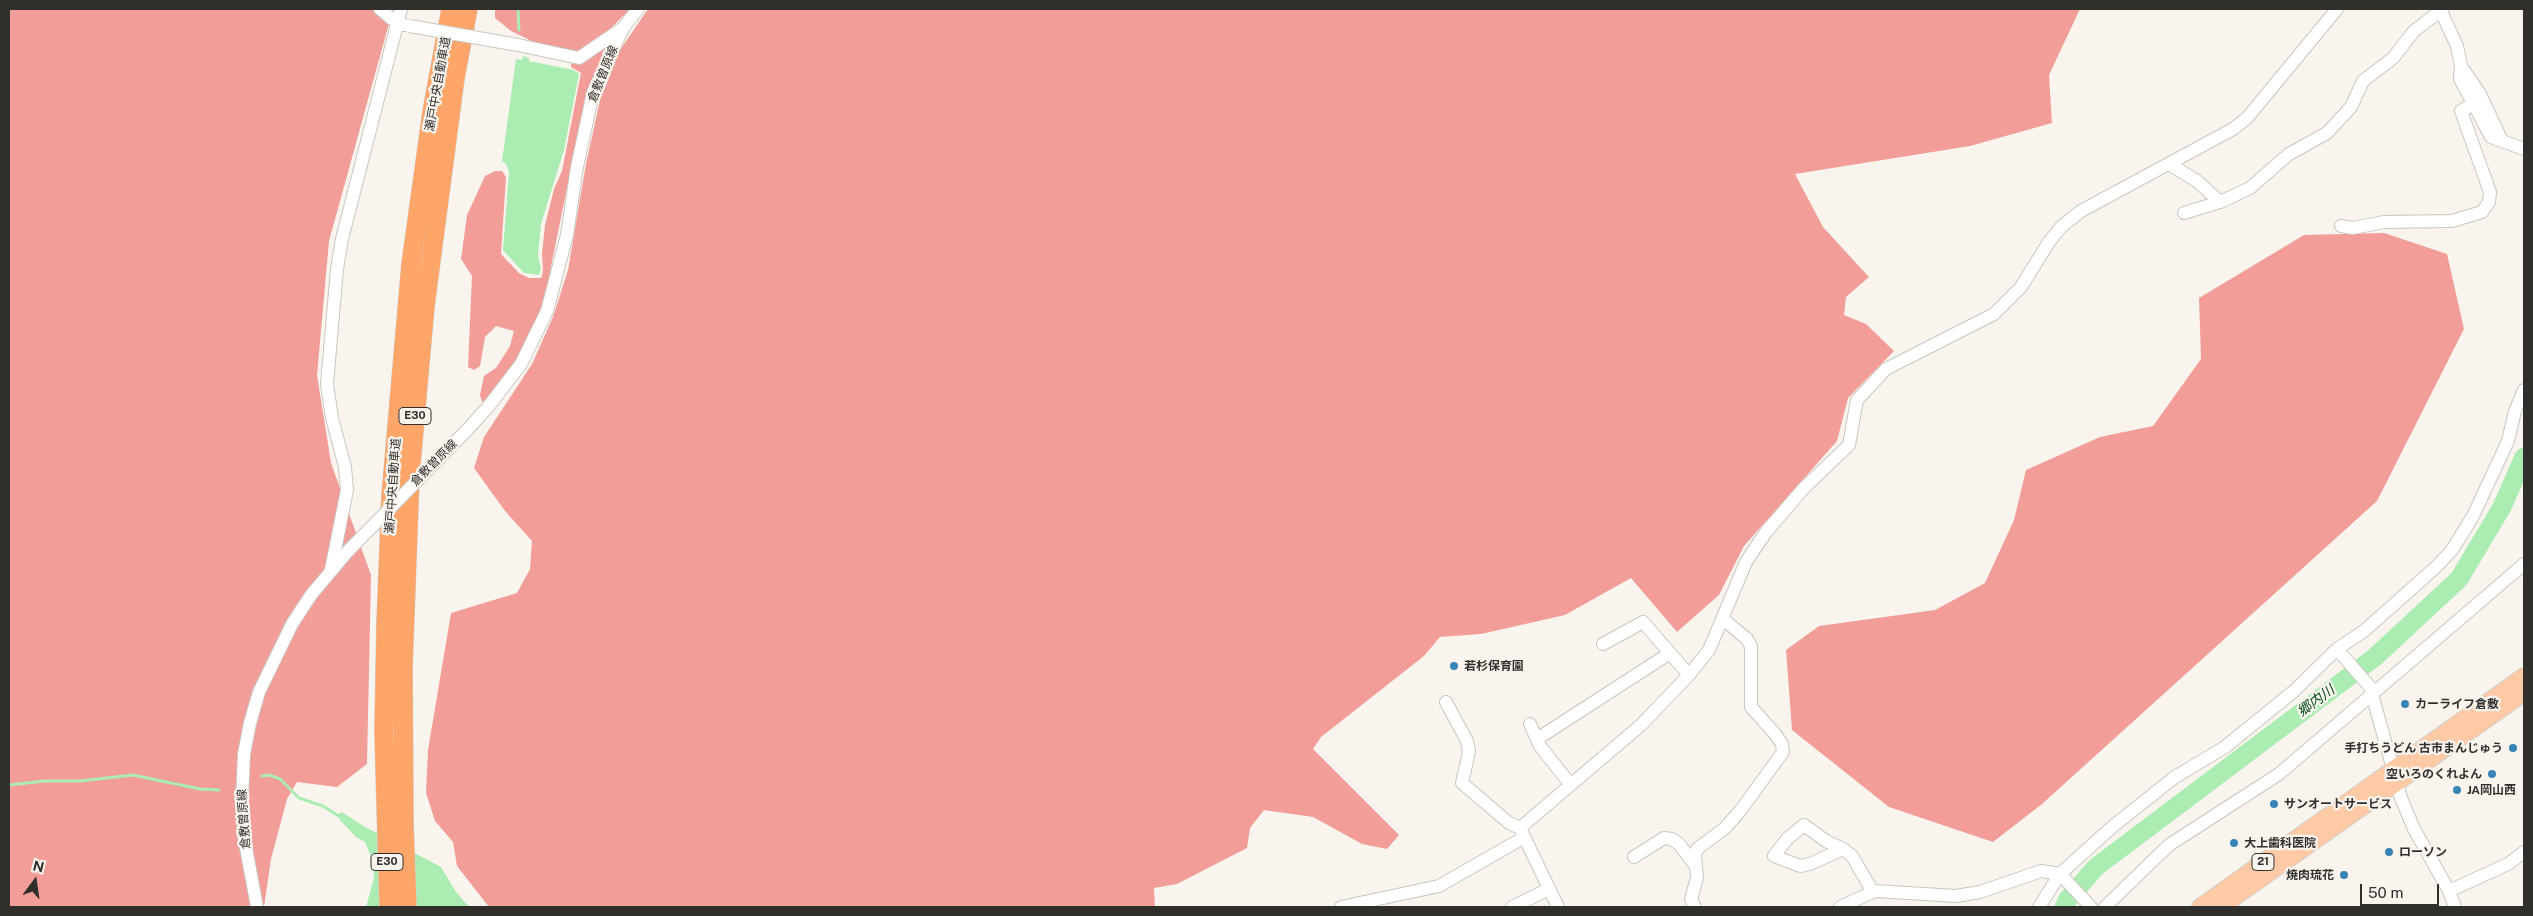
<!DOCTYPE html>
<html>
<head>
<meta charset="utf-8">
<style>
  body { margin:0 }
  #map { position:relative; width:2533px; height:916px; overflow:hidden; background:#f9f5ee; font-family:"Public Sans",sans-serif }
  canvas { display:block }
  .frame { position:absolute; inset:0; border:10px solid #302f2c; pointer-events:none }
  .north { position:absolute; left:10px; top:856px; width:50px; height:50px; -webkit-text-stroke:4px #f9f5ee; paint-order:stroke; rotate:14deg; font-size:14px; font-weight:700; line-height:20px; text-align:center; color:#302f2c }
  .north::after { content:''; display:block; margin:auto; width:18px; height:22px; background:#302f2c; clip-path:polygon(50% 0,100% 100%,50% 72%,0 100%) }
  .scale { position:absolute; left:2360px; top:884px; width:79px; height:22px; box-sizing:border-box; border:2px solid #302f2c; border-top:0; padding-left:6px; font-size:15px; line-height:18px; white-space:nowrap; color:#302f2c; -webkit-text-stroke:4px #f9f5ee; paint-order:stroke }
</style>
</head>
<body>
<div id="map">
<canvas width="2533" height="916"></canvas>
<div class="frame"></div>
<div class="north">N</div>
<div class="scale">50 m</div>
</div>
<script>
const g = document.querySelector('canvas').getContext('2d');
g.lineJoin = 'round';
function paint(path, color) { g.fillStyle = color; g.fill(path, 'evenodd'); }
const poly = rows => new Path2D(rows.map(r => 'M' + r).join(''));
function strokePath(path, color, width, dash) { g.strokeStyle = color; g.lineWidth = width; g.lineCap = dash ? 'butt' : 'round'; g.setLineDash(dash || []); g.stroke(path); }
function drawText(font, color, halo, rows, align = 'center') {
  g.font = font + ' "Public Sans","Noto Sans JP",sans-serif'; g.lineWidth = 4.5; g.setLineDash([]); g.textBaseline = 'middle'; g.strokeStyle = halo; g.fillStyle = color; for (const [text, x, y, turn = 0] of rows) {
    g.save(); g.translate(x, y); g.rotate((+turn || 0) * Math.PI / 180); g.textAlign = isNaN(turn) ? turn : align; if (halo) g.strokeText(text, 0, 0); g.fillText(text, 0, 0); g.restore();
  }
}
const forest = poly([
  [9,9,393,9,329,241,317,375,331,463,371,575,367,764,337,787,297,782,287,799,271,859,264,907,9,907],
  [495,9,630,9,604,35,576,53,544,47,511,31,495,18],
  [648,9,2080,9,2049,75,2052,123,1970,146,1795,174,1823,227,1869,277,1846,297,1844,315,1866,324,1894,351,1848,398,1837,441,1744,546,1719,595,1677,632,1631,578,1565,615,1481,634,1440,637,1424,656,1321,737,1313,749,1399,835,1387,849,1362,844,1313,817,1264,810,1250,828,1247,848,1177,884,1154,888,1155,907,489,907,457,866,453,842,435,821,426,793,428,750,451,613,517,593,530,569,532,541,505,511,474,468,484,437,532,364,553,317,568,270,586,164,600,100,620,50],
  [605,48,607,52,585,99,543,306,529,338,510,370,488,398,482,402,480,395,484,376,496,368,510,346,514,331,496,326,485,337,480,366,474,370,468,367,472,276,461,259,467,215,485,176,495,171,502,171,506,177,501,254,519,273,529,278,541,278,543,272,542,254,545,225,554,189,562,171,581,73,571,67,571,64,589,59,600,49],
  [2384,233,2447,254,2464,329,2377,501,2042,804,1993,842,1889,807,1792,730,1786,650,1819,626,1935,610,1985,583,2014,520,2026,470,2100,437,2153,426,2201,359,2199,298,2304,235]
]);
const water = poly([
  [523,56,529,58,529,61,574,70,579,74,564,150,541,224,538,256,541,269,539,275,524,273,503,250,509,172,506,164,502,161,516,59,522,60],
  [342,812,365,827,441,867,456,892,469,907,366,907,374,878,373,861,365,842,356,837,340,820,339,814]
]);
const stream = poly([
  [518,9,519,30],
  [262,776,269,775,280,779,299,798,323,806,342,818],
  [9,785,44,781,80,781,133,775,200,789,219,790]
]);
const river = poly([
  [2064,907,2068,899,2096,867,2375,657,2459,579,2502,507,2524,457]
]);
const minor = poly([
  [380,9,398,24,405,25],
  [2440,9,2457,46,2461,66,2480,94,2502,141,2524,149],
  [518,45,579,58,623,28],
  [2461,66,2460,79,2491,137,2502,141],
  [2169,164,2197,181,2220,202],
  [2184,213,2220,202,2250,188,2289,154,2327,133,2351,107,2363,81,2393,58,2414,31,2443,9],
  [2341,226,2353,228,2384,222,2452,221,2482,212,2489,202,2490,192,2461,111,2473,104],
  [467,430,488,407,521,364,547,311,567,235,577,167,593,93,623,28,638,9],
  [331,570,347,490,345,467,332,418,327,384,337,269,342,239,401,9],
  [1603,644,1643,622,1689,675],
  [2337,649,2370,687,2401,798,2414,829,2449,891,2455,907],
  [1446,702,1467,741,1469,752,1462,783,1509,823,1520,828,1558,907],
  [1530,724,1540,746,1570,784],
  [1537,739,1670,653],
  [1520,828,1641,725,1689,675,1709,650,1746,562,1766,532,1804,488,1849,445,1857,400,1886,369,1994,314,2021,287,2049,242,2061,227,2081,211,2233,129,2247,118,2337,9],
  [1843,849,1810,864,1800,866,1774,856,1787,839,1804,825,1826,841,1843,849,1852,856,1873,892],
  [1634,857,1664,838,1672,839,1679,844,1695,865],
  [2060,874,2091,907],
  [2449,891,2508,864,2524,852],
  [257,907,244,837,242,799,244,754,250,723,259,692,292,624,311,595,348,551],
  [1341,907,1439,886,1523,838],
  [1512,907,1549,889],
  [1695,907,1691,899,1697,878,1695,855,1697,849,1725,828,1740,811,1783,752,1782,744,1776,735,1751,707,1751,646,1747,639,1723,619],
  [1840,907,1875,891,1956,896,1980,892,2041,871,2060,874],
  [2039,907,2060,874,2112,827,2175,777,2225,747,2294,691,2337,649,2364,631,2436,567,2452,550,2473,516,2508,441,2515,411,2524,390],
  [2105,907,2169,845,2279,774,2524,564]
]);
const major = poly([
  [2200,907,2524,676],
  [2221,907,2524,693]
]);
const highway = poly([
  [389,907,384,732,386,625,391,496,411,264,432,112,451,9],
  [407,907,404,827,403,667,410,475,425,306,455,78,468,9]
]);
const minorBridge = poly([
  [410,26,518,45],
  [348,551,467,430]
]);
const markers = [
  [1454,666,5,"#3984b7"],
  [2405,704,5,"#3984b7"],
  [2513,748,5,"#3984b7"],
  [2492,774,5,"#3984b7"],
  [2457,790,5,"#3984b7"],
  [2274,804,5,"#3984b7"],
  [2234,843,5,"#3984b7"],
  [2389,852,5,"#3984b7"],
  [2344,875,5,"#3984b7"]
];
const shields = [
  [415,416,32],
  [387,862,32],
  [2263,862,22]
];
const shieldNames = [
  ["E30",415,416],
  ["E30",387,862],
  ["21",2263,862]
];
const streetNames = [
  ["倉敷曽原線",603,74,-68],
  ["瀬戸中央自動車道",438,84,-80],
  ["倉敷曽原線",434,463,-45],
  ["瀬戸中央自動車道",393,486,-86],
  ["倉敷曽原線",244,819,-94]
];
const poiNames = [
  ["若杉保育園",1464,666],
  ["カーライフ倉敷",2415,704],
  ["手打ちうどん 古市まんじゅう",2503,748,"right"],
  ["空いろのくれよん",2482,774,"right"],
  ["JA岡山西",2467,790],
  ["サンオートサービス",2284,804],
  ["大上歯科医院",2244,843],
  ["ローソン",2399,852],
  ["焼肉琉花",2334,875,"right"]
];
const waterNames = [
  ["郷内川",2316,701,-37]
];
paint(forest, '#f39d99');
paint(water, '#aaecb2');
strokePath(stream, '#aaecb2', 3);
strokePath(river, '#aaecb2', 19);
strokePath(minor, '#cac6bf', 14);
strokePath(major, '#d1d1d1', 18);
strokePath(highway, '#d1d1d1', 20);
strokePath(minor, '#fff', 12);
strokePath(major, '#fec9a5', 16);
strokePath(highway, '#fea569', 19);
strokePath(minorBridge, '#cac6bf', 14, []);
strokePath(minorBridge, '#fff', 12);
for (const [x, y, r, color] of markers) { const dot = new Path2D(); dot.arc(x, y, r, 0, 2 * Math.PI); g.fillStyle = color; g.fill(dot); strokePath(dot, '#f9f5ee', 2); }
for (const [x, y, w] of shields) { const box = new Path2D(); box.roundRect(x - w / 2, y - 8.5, w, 17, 4); g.fillStyle = '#f9f5ee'; g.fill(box); strokePath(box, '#302f2c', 1); }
drawText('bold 11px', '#302f2c', null, shieldNames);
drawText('12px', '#302f2c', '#f9f5ee', streetNames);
drawText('bold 12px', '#302f2c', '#f9f5ee', poiNames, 'left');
drawText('italic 14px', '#004b17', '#f9f5ee', waterNames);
</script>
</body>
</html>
